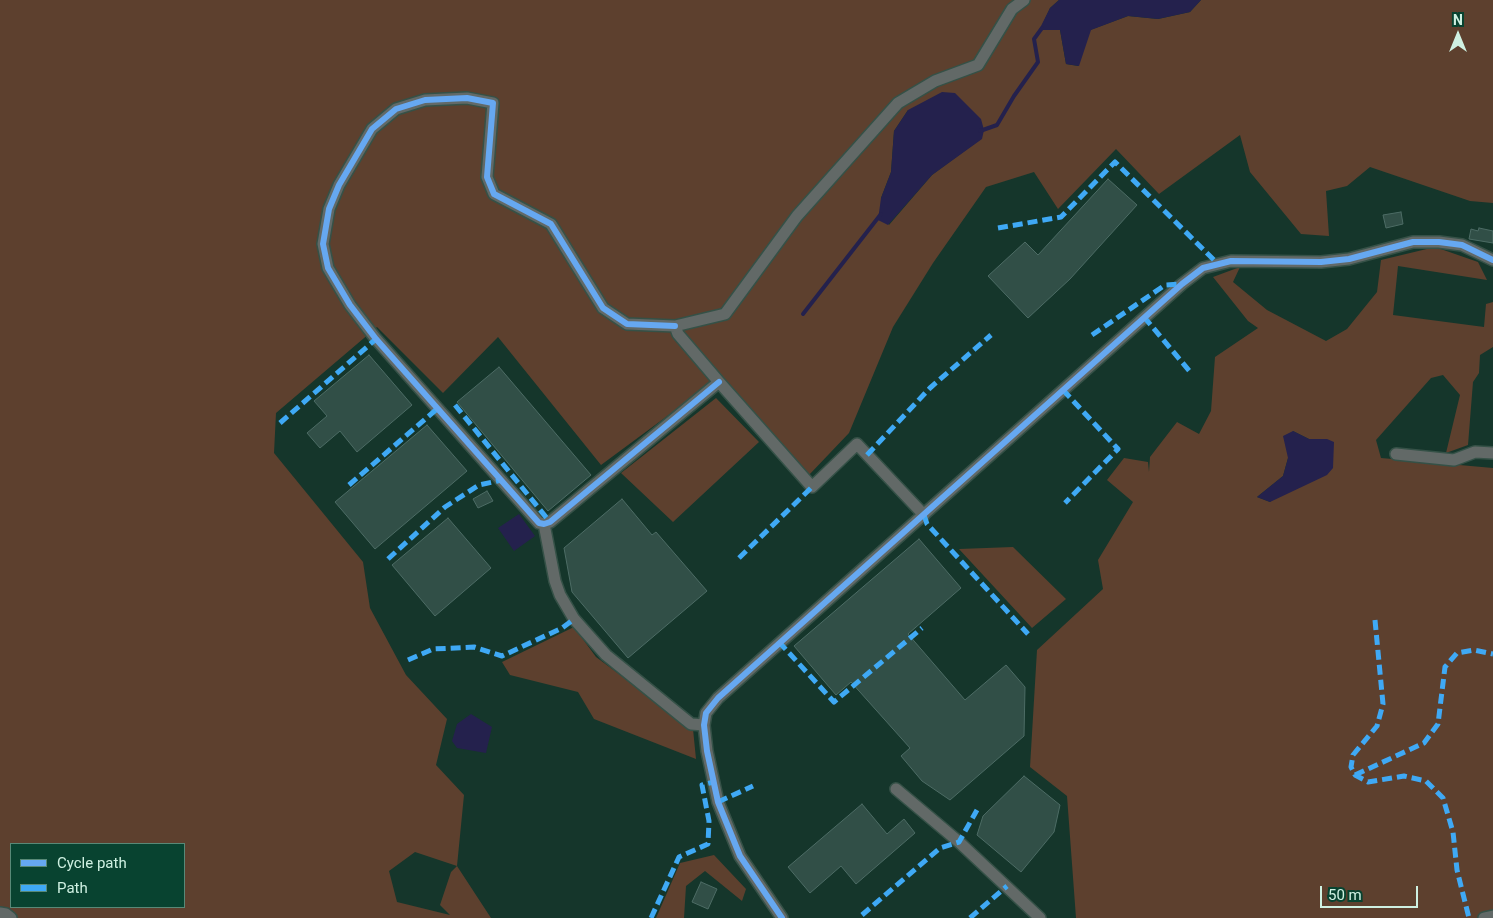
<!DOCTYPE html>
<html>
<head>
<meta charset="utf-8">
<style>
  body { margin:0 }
  #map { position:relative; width:1493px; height:918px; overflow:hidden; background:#15362b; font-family:Roboto,sans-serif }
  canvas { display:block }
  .legend { position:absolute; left:10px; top:843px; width:175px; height:65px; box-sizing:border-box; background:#084330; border:1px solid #588977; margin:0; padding:6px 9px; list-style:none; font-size:15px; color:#cff1e2 }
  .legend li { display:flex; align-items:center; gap:10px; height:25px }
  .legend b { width:25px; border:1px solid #588977 }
  .north { position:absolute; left:1433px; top:10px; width:50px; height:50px; -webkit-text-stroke:4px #084330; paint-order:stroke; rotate:0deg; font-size:14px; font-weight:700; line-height:20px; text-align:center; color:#cff1e2 }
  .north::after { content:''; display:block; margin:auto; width:18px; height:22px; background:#cff1e2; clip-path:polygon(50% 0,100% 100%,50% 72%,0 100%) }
  .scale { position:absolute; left:1320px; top:886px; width:98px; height:22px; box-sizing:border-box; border:2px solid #cff1e2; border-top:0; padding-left:6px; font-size:15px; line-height:18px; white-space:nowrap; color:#cff1e2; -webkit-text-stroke:4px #084330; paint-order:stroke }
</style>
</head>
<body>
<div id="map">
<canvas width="1493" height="918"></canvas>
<ul class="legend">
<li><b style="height:6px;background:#66a8f1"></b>Cycle path</li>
<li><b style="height:6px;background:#3fa9f5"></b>Path</li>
</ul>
<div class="north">N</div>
<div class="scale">50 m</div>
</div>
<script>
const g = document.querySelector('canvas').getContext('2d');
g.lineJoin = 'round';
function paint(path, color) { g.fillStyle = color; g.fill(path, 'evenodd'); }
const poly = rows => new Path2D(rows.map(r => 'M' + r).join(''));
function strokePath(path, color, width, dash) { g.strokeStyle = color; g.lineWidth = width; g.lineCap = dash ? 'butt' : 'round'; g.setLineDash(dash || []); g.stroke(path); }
const green = poly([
  [0,0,1059,0,1050,8,1040,30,1060,30,1066,64,1078,66,1090,30,1128,16,1158,19,1190,12,1201,0,1493,0,1493,203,1470,201,1370,167,1347,186,1326,191,1329,236,1301,234,1250,172,1240,135,1159,194,1116,149,1058,209,1034,172,986,187,933,263,893,327,849,433,809,475,727,382,712,383,601,465,498,337,443,393,377,327,276,413,274,453,363,562,370,608,406,675,447,719,436,765,464,795,457,866,491,918,0,918],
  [908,110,982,138,932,175,889,225,881,198,891,172,894,131],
  [11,844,184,844,184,907,11,907],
  [415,852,457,866,451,872,440,905,450,915,397,902,389,871],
  [1435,247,1478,262,1487,280,1398,266,1393,315,1484,327,1486,304,1493,302,1493,347,1480,355,1479,373,1473,382,1468,445,1446,453,1460,395,1443,375,1431,378,1376,440,1381,458,1493,468,1493,918,1076,918,1067,796,1030,767,1037,650,1103,589,1098,560,1133,502,1107,480,1124,458,1148,462,1149,472,1150,457,1177,422,1199,434,1211,411,1215,357,1258,328,1248,321,1213,277,1240,267,1233,282,1267,310,1326,341,1347,329,1377,292,1381,260],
  [1293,431,1309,439,1327,439,1270,502,1257,497,1283,476,1288,458],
  [716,398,759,442,673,522,621,473],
  [1013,547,1066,599,1032,628,959,549],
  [574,627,596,657,693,729,696,759,594,719,578,692,510,675,502,662],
  [714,855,746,889,742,901,705,871,686,886,684,918,656,918,680,863]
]);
const water = poly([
  [1059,0,1201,0,1190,12,1158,19,1128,16,1091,30,1079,66,1066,64,1060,30,1039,30,1050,8],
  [942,92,955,93,981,119,984,130,982,139,932,175,888,225,878,220,881,198,891,172,894,131,908,110],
  [1293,431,1309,439,1327,439,1334,442,1333,468,1327,475,1270,502,1257,497,1283,476,1288,458,1283,436],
  [519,514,535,536,514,551,498,528],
  [471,714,492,727,486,753,457,748,452,741,457,724]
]);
const stream = poly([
  [980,131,997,125,1014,96,1038,62,1034,39,1042,28],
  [803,314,881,214]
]);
const building = poly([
  [1108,179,1137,205,1070,279,1028,318,988,276,1025,242,1038,255,1108,179],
  [1401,212,1403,224,1386,228,1383,215,1401,212],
  [1479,228,1493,231,1493,243,1469,239,1471,229,1478,231,1479,228],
  [369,355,412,405,357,452,340,431,320,448,307,433,327,416,314,401,369,355],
  [499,367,591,475,548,511,457,402,499,367],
  [427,425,467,471,375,549,335,502,427,425],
  [487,491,493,501,478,508,473,499,487,491],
  [622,499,652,535,656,532,707,591,628,658,572,592,564,548,622,499],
  [448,518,491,568,435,616,392,565,448,518],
  [919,539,961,588,908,634,965,700,1006,665,1025,687,1024,736,950,800,922,781,901,756,910,748,851,682,836,695,794,646,919,539],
  [1024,776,1060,805,1054,832,1021,872,977,835,983,816,1024,776],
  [862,804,887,834,904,819,915,833,856,884,841,866,810,893,788,867,862,804],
  [701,882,717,889,708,909,692,902,701,882]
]);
const street = poly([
  [675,326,627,324,603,308,551,224,494,194,487,177,493,103,467,98,425,100,396,109,372,129,339,185,329,209,323,244,328,268,350,305,376,339,539,523,544,524,550,522,719,382],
  [1396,454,1454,460,1475,452,1493,453],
  [924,515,857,444,812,487,719,382,678,334,675,326,725,314,797,216,898,103,935,81,978,65,1012,9,1024,0],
  [544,524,555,581,560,595,574,619,606,655,691,724,704,725],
  [896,789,959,842,1040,918],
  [0,913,6,914,11,918],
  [782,918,740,856,718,802,707,751,704,725,706,713,718,698,1182,284,1203,268,1231,261,1321,262,1349,259,1413,242,1439,242,1462,245,1493,260],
  [1484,918,1493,916]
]);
const quiet = poly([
  [998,228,1061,217,1115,162,1217,263],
  [1144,317,1192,374],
  [1092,335,1165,285,1182,284],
  [1063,390,1118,449,1065,503],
  [455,405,550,522],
  [280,423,376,339],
  [867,455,930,388,991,335],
  [349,485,438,408],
  [924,515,927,524,1028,634],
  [739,558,812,487],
  [388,559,445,507,479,485,502,480],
  [1375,620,1383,704,1377,726,1353,755,1351,767,1355,775,1368,782,1404,776,1426,781,1443,798,1453,832,1457,870,1469,918],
  [779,642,834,702,922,628],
  [408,660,433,649,474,647,502,656,562,628,574,619],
  [1355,775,1424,743,1438,724,1445,667,1457,653,1474,650,1493,654],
  [718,802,753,786],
  [862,915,940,848,959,842,977,810],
  [651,918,679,857,708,844,709,821,702,785,714,782],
  [970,918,1007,886]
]);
const cycleway = poly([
  [675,326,627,324,603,308,551,224,494,194,487,177,493,103,467,98,425,100,396,109,372,129,339,185,329,209,323,244,328,268,350,305,376,339,539,523,544,524,550,522,719,382],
  [782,918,740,856,718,802,707,751,704,725,706,713,718,698,1182,284,1203,268,1231,261,1321,262,1349,259,1413,242,1439,242,1462,245,1493,260]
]);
paint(green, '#5d402e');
paint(water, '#24214d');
strokePath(stream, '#24214d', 4);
paint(building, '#314f47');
strokePath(building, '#4d6c65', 1);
strokePath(street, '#355147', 14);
strokePath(street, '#626967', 11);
strokePath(quiet, '#3fa9f5', 5, [10, 5]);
strokePath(cycleway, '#66a8f1', 6);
</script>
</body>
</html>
